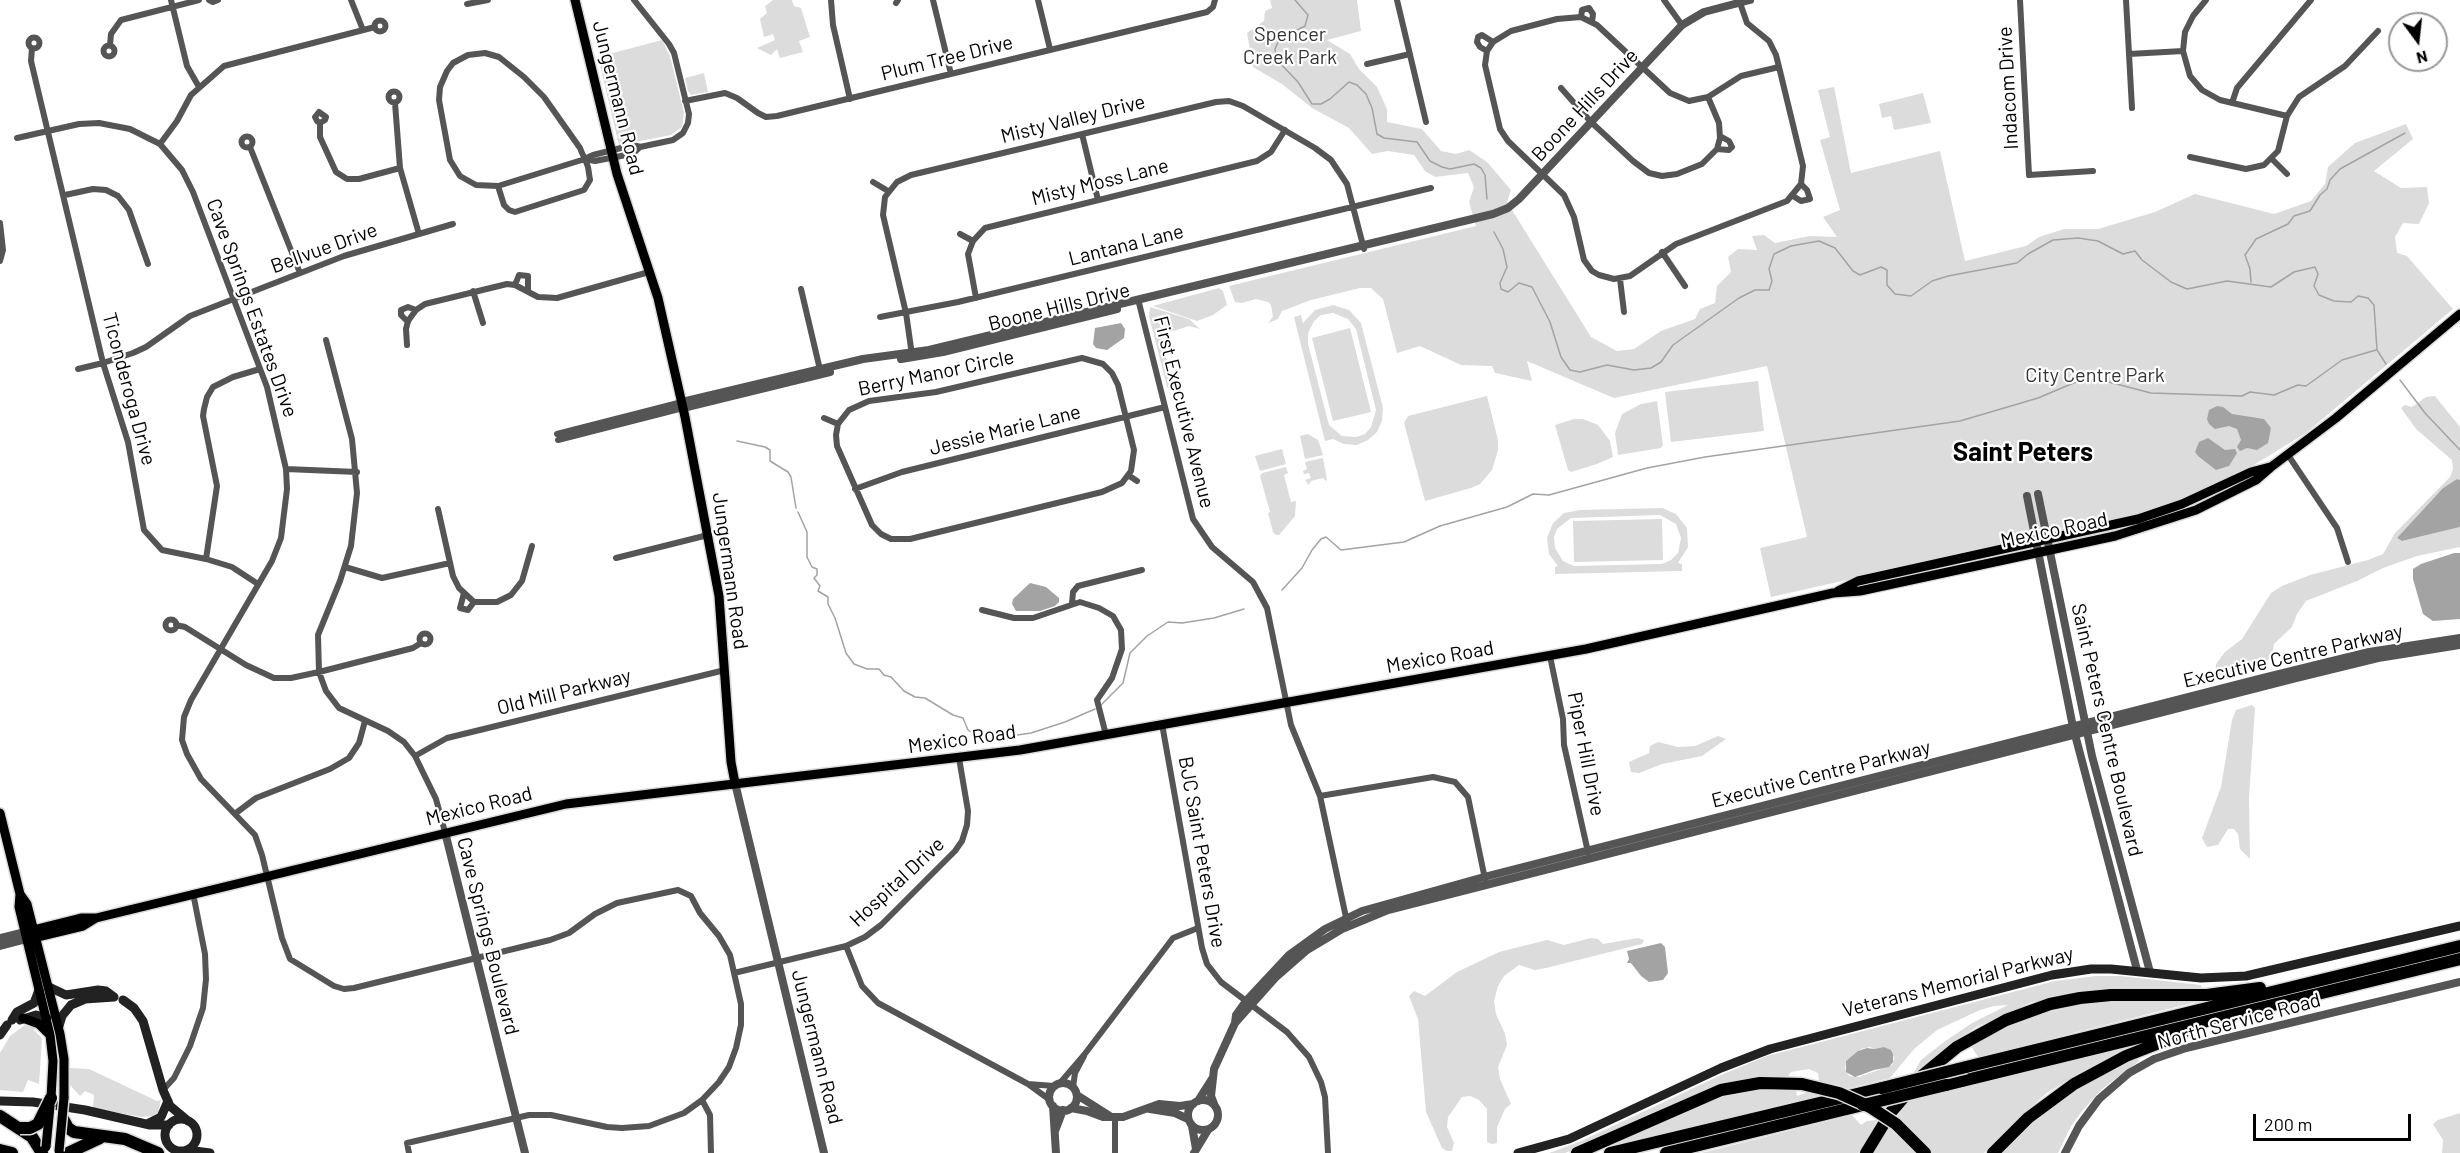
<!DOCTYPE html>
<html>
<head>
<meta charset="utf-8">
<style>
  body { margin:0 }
  #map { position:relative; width:2460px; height:1153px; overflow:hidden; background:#fff; font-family:Barlow,sans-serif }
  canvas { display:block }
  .north { position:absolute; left:2388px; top:12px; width:60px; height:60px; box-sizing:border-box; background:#fff; border:2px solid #999; border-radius:50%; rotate:165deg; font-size:16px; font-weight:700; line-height:24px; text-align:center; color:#000 }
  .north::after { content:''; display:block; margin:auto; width:21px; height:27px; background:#000; clip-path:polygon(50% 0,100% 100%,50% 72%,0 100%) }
  .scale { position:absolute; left:2253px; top:1114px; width:158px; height:27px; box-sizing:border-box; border:3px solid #000; border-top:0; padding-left:8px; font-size:18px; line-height:21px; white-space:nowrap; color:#000; -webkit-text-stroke:4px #fff; paint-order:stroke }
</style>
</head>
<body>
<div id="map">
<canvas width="2460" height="1153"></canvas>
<div class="north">N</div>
<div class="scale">200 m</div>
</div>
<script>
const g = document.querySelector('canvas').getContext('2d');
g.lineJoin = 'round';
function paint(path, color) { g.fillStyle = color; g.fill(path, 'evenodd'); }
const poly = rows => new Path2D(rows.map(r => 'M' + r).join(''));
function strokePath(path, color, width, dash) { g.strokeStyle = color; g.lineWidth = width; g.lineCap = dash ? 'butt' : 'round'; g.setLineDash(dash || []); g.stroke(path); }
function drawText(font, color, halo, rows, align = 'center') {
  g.font = font + ' Barlow,sans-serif'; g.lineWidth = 4.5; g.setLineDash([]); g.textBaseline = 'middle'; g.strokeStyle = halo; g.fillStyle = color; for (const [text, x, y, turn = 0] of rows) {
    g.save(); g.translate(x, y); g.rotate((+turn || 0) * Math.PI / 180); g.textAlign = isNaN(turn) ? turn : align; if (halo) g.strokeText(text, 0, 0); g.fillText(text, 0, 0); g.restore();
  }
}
const green = poly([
  [773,0,792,0,794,6,801,8,810,37,799,41,803,52,780,58,777,49,771,55,757,48,775,40,773,34,764,37,760,19,767,13,765,6],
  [1270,0,1357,0,1361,31,1327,40,1350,54,1359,69,1377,87,1387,109,1387,122,1422,129,1441,151,1456,154,1469,150,1487,162,1511,190,1507,202,1591,337,1617,351,1634,349,1661,331,1695,319,1700,309,1715,303,1717,286,1731,272,1728,257,1738,249,1757,250,1752,236,1764,235,1775,243,1810,236,1837,237,1823,217,1840,210,1820,140,1830,137,1818,90,1834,87,1851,173,1940,151,1965,261,2026,246,2039,237,2064,229,2098,229,2155,212,2195,194,2274,214,2311,201,2325,184,2328,167,2355,143,2406,124,2413,139,2374,171,2401,188,2427,187,2429,203,2419,224,2403,223,2395,237,2397,253,2407,256,2453,309,2306,433,2239,474,2185,499,2149,512,1771,597,1760,548,1807,537,1767,366,1614,398,1527,361,1532,381,1495,373,1492,366,1461,365,1420,346,1397,353,1383,299,1371,288,1360,288,1311,300,1282,311,1278,319,1268,323,1273,317,1271,305,1268,302,1256,299,1242,303,1235,302,1229,286,1476,226,1469,202,1474,187,1468,173,1435,177,1425,171,1414,155,1388,151,1372,154,1349,128,1312,108,1282,84,1253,67,1247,33,1264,21,1265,11,1272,8],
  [662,40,670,56,684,113,682,127,671,135,619,145,598,57],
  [704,73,708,92,691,95,688,91,685,78],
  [1923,93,1931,123,1894,130,1891,116,1882,118,1879,104],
  [1219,288,1223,291,1227,305,1213,315,1197,321,1153,306],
  [1333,305,1349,310,1361,323,1383,408,1382,421,1377,432,1368,440,1357,445,1344,444,1333,439,1325,441,1294,317,1301,315,1303,323,1315,310],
  [1333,313,1348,319,1356,329,1376,410,1371,427,1365,434,1356,437,1342,436,1329,425,1308,344,1308,333,1314,321,1321,315],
  [1150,307,1189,319,1200,329,1189,326,1161,335,1175,392,1167,387,1149,316],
  [1350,328,1371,412,1333,421,1312,338],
  [1758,381,1764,431,1671,442,1665,392],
  [1487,396,1498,440,1498,450,1492,470,1480,484,1471,488,1425,501,1404,423,1408,416],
  [2435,396,2460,427,2460,480,2457,479,2443,488,2397,538,2402,541,2460,527,2460,547,2417,556,2383,568,2357,581,2306,601,2297,614,2292,627,2274,644,2272,655,2267,661,2223,675,2216,674,2216,664,2225,652,2242,639,2271,593,2282,586,2310,575,2368,560,2383,554,2395,533,2450,477,2453,469,2452,460,2416,429,2401,408,2405,405,2412,407,2426,397],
  [1657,401,1663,445,1661,448,1618,455,1615,433,1622,414,1641,404],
  [1574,419,1583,419,1598,425,1610,441,1613,457,1597,464,1571,472,1568,470,1555,425],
  [1308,434,1318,440,1323,455,1305,459,1300,436],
  [1282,449,1286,464,1260,471,1255,456],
  [1323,458,1327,480,1326,481,1323,478,1311,481,1309,485,1305,480,1311,478,1309,473,1304,474,1303,471,1307,469,1305,462],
  [1286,467,1288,473,1284,475,1291,502,1296,501,1295,516,1279,535,1276,535,1273,532,1268,513,1270,512,1260,476,1262,473],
  [1662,508,1676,514,1687,528,1688,547,1678,563,1682,564,1682,571,1555,574,1555,567,1558,566,1549,554,1547,538,1553,523,1564,513,1580,510],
  [1660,515,1676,524,1681,538,1678,553,1671,560,1662,564,1574,566,1563,561,1555,548,1554,537,1557,529,1571,518],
  [1662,519,1663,560,1574,562,1573,521],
  [2252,705,2255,708,2249,798,2250,859,2240,849,2238,834,2234,829,2228,829,2218,845,2207,847,2202,838,2221,787,2232,720,2236,710],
  [1718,736,1726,739,1702,756,1662,764,1639,773,1631,772,1629,762,1649,753,1650,746,1658,742,1678,747,1695,746],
  [1591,938,1598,939,1603,944,1638,938,1644,940,1642,944,1546,968,1535,970,1519,965,1504,976,1498,986,1494,1001,1496,1014,1505,1034,1507,1045,1498,1067,1500,1079,1511,1104,1505,1109,1497,1127,1497,1143,1492,1144,1487,1142,1487,1109,1479,1100,1470,1096,1462,1097,1448,1117,1447,1127,1454,1143,1452,1151,1447,1151,1442,1148,1426,1112,1418,1019,1409,996,1414,991,1425,996,1457,972,1499,952,1547,940,1564,945],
  [2096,976,2121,976,2201,985,2201,988,2087,990,2032,1002,1976,1027,1942,1050,1917,1073,1914,1072,1921,1060,1944,1042,1972,1023,2008,1005,1994,1006,1980,1010,1937,1030,1914,1049,1890,1078,1598,1150,1701,1101,1727,1092,1751,1087,1786,1086,1795,1087,1797,1096,1820,1088,1818,1073,1809,1069,1791,1072,1787,1078,1739,1082,1703,1092,1589,1144,1565,1153,1549,1153,1581,1141,1721,1075,1767,1056,2055,981],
  [1870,1047,1874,1049,1884,1047,1891,1050,1894,1058,1892,1065,1859,1077,1849,1076,1845,1069,1846,1061,1861,1049],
  [2114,1002,2196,1002,1978,1057,1971,1046,2012,1024,2033,1016,2078,1005],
  [25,1025,35,1027,34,1030,42,1038,39,1084,28,1080,23,1092,0,1090,0,1053,10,1036],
  [2126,1048,2077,1074,2047,1093,2021,1115,1984,1153,1873,1153,1889,1127,1910,1100],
  [2137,1058,2139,1061,2102,1089,2083,1110,2071,1126,2058,1153,2002,1153,2024,1131,2055,1105,2104,1074],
  [70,1068,89,1069,157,1101,161,1100,158,1113,153,1116,141,1117,93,1108,94,1095,85,1091,80,1096,70,1085],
  [2460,1113,2460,1153,2442,1153,2443,1140,2433,1124,2438,1120],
  [1852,1115,1861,1125,1867,1121,1877,1120,1858,1153,1701,1153]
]);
const water = poly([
  [1121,323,1125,329,1124,338,1107,350,1096,348,1093,344,1095,328],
  [2217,406,2223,407,2232,414,2264,419,2271,428,2268,443,2257,450,2247,448,2240,451,2237,447,2241,440,2237,429,2229,426,2215,429,2209,424,2207,419,2209,410],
  [2208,438,2225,450,2235,449,2237,453,2229,466,2216,470,2198,456,2195,452,2199,442],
  [2457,479,2460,480,2460,527,2402,541,2397,538,2443,488],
  [2454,553,2460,553,2460,619,2433,621,2423,614,2413,579,2413,569,2421,564],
  [1030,583,1046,587,1059,598,1059,602,1055,606,1040,611,1016,611,1012,604,1013,599],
  [1661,943,1665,947,1668,973,1663,980,1649,982,1641,976,1631,963,1627,963,1629,959,1627,951],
  [1884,1047,1891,1050,1893,1054,1893,1062,1889,1067,1874,1070,1855,1077,1846,1072,1846,1061,1858,1051,1867,1048,1874,1049]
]);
const stream = poly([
  [1295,0,1308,15,1305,26,1279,40,1275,49,1276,59,1298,82,1312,104,1321,104,1330,99,1349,82,1357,85,1366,94,1372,108,1377,134,1384,138,1417,142,1430,161,1442,167,1450,169,1474,164,1481,168,1485,175,1487,199],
  [1494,232,1503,249,1507,267,1500,283,1501,289,1508,292,1519,283,1532,287,1550,322,1561,357,1570,370,1580,372,1607,365,1634,370,1651,368,1661,362,1673,345,1739,298,1755,290,1769,290,1772,281,1769,269,1774,254,1791,246,1819,241,1835,248,1853,271,1860,275,1881,267,1887,270,1887,285,1895,294,1911,296,1932,281,1948,276,2017,263,2028,254,2053,240,2078,238,2098,241,2123,254,2135,251,2142,260,2171,282,2187,289,2227,281,2271,287,2294,272,2315,267,2318,274,2314,286,2319,295,2334,301,2351,302,2358,296,2368,298,2374,305,2377,350,2386,364],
  [2251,282,2250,269,2245,255,2256,239,2288,224,2294,216,2310,211,2320,195,2327,189,2330,180,2340,169,2405,133],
  [2400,380,2425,413,2460,450],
  [737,441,765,447,770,450,770,461,788,472,791,477,796,508],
  [798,512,807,532,807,557,812,567,817,569,817,575,814,578,820,586,818,591,828,597,828,604,835,618,846,653,854,664,867,669,879,669,884,675,891,677,904,691,915,697,925,698,953,715,963,718,968,730,983,740,1031,733,1065,722,1095,709],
  [1282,590,1302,568,1312,550,1321,539,1326,537,1341,550,1404,542,1440,526,1507,507,1533,494,1549,495,1647,468,1705,457,1960,421,2038,398,2076,382,2101,380,2151,393,2242,396,2250,392,2274,395,2298,385,2306,386,2342,360,2376,350],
  [1100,706,1123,683,1130,653,1147,636,1168,622,1182,623,1214,618,1244,609]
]);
const minor = poly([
  [171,0,187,66,199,87],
  [209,0,213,2,218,0],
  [351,0,363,30],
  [831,0,833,25,850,99],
  [933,0,951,74],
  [1038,0,1050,49],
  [1397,0,1426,122],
  [1664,0,1682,25],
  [1739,0,1747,23,1769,41,1776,55,1779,67,1803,166,1801,184,1787,201,1676,244,1630,276,1614,279,1599,275,1592,271,1584,260,1574,217,1564,195,1508,141,1500,129,1485,65,1487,51,1493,42,1511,31,1557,19,1581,17,1597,25,1670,93,1689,101,1708,97,1741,76,1779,67],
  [2020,0,2029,175,2093,171],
  [2126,0,2132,108],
  [2206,0,2193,16,2185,32,2183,51,2190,76,2202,90,2220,100,2287,116],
  [896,3,898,0],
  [467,4,488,0],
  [1581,17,1582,10,1589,8,1593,14,1592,22],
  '374.5 26a5.5 5.5 0 1 1 11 0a5.5 5.5 0 1 1-11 0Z',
  '28.5 43a5.5 5.5 0 1 1 11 0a5.5 5.5 0 1 1-11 0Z',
  [110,45,111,34,121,20,199,0],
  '103.5 51a5.5 5.5 0 1 1 11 0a5.5 5.5 0 1 1-11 0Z',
  [32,48,31,61,103,363,128,442,144,530,162,550,206,559,232,567,258,584],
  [1487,51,1480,47,1477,42,1478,37,1482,35,1493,42],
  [2129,54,2183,51],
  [1367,64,1410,54],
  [1561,88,1591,122,1633,161,1649,173,1662,176,1677,174,1702,164,1717,149,1720,138,1719,123,1708,97],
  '388.5 97a5.5 5.5 0 1 1 11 0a5.5 5.5 0 1 1-11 0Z',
  [685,101,725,93,737,98,758,113,766,117,777,116,1207,12,1213,7,1215,0],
  [395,103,400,168,419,234],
  [2232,103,2237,88,2311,0],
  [320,123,317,121,315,117,319,112,326,117,325,120,320,123,320,137,336,172,347,179,359,179,400,168],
  [1082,134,1098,200],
  '241.5 142a5.5 5.5 0 1 1 11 0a5.5 5.5 0 1 1-11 0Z',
  [17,138,79,124,99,123,130,129,160,144,182,170,193,192,267,387,286,469,287,489,281,538,272,561,191,700,184,717,182,740,187,754,201,779,255,835,262,855,282,938,290,959,334,986,344,989,354,988,550,940,569,933,595,914,617,903,678,890,691,896,700,913,719,936,730,955,741,1004,741,1025,736,1048,729,1067,719,1082,702,1100,684,1113,649,1126,622,1128,607,1127,551,1115,529,1115,407,1143,409,1153],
  [160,144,177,121,191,95,224,66,375,27],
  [250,147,300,273],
  [1717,149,1729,150,1732,147,1729,141,1720,136],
  [2190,157,2246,169,2264,165,2278,151,2287,116,2299,97,2345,66,2378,31],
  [585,159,595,161,621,156,634,153,640,147],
  [2272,159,2287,174],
  [873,182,888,191],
  [498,186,504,205,509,210,515,212,584,190,590,180,588,167,585,159,582,153,580,148,544,97,524,77,499,57,485,53,468,55,453,63,447,71,440,87,439,100,450,160,460,176,476,185,498,186,585,159,593,155,633,145,640,147,673,140,683,133,688,123,689,114,674,53,669,44,634,0],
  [65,195,93,189,106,190,118,196,129,210,148,264],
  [1793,196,1801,201,1810,199,1807,190,1801,184],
  [0,223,3,250,0,261],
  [960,234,973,241],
  [1662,252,1685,286],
  [1620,279,1624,312],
  [515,285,519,275,528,276,528,291],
  [801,289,821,374],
  [473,291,483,323],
  [976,298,968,254,973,241,985,228,1257,161,1271,152,1285,130],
  [1138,299,1193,519,1212,547,1253,582,1267,608,1291,725,1320,796,1347,922],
  [880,317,958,302,1431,188],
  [408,322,401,315,401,310,408,307,416,310],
  [326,340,352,439,357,493,351,546,340,581,318,635,319,672,326,691,339,708,388,731,404,742,415,756,436,799,445,832],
  [407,345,406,329,408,321,416,310,425,304,507,284,515,285,538,297,557,298,649,272],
  [912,355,906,313,883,215,885,197,897,182,911,175,1216,102,1229,101,1243,106,1315,148,1331,160,1347,184,1364,249],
  [1082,358,1103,364,1112,373,1118,385,1134,450,1131,471,1122,483,1102,492,910,539,891,539,881,534,872,525,837,446,836,435,838,424,849,410,869,401,936,392,1082,358],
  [78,369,103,363,133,353,146,347,190,316,344,256,453,224],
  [824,418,838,424],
  [557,434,682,402],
  [558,440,683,408],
  [2288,455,2337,528,2348,562],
  [286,469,357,472],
  [1128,475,1137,481],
  [855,489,902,472,1165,407],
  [438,509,453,576,459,588,474,602,497,602,511,595,522,581,532,546],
  [616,558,708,535],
  [206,559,217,486,203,416,204,409,207,397,213,387,233,377,260,369],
  [345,567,382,578,450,563],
  [464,593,460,608,468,610,474,602],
  [1072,604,1073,592,1078,586,1142,570],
  [982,610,1014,618,1033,618,1080,602,1099,608,1113,616,1121,630,1122,649,1112,678,1097,700,1106,735],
  '165.5 625a5.5 5.5 0 1 1 11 0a5.5 5.5 0 1 1-11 0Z',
  [176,625,185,627,246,665,274,678,291,678,319,672,413,648,421,643],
  '419.5 639a5.5 5.5 0 1 1 11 0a5.5 5.5 0 1 1-11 0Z',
  [1550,656,1563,719,1564,745,1588,852],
  [1162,724,1202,948,1207,964,1221,982,1287,1032,1309,1057,1321,1082,1325,1097,1328,1153],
  [415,756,447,738,725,670],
  [1320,796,1433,777,1455,782,1468,797,1485,879],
  [236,813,256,798,330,769,349,758,359,743,365,721],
  [846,946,862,986,878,1003,1028,1084,1050,1100],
  [734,973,846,946,865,937,881,925,955,851,962,841,967,825,968,811,959,758],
  [1060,1083,1084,1055,1173,938,1198,928],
  [1028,1084,1054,1086],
  [1073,1087,1075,1073,1084,1056],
  [163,1090,174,1078,190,1046,203,1008,206,979,205,954,193,893],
  [702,1100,710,1115,711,1153],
  [1115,1153,1115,1117]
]);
const tertiary = poly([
  [901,359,943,352,1117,309],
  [682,402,863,359,929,350,1493,214,1508,208,1519,199,1682,25,1704,12,1750,0],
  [683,408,830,372],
  [2038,494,2092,756,2150,972],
  [2027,496,2073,727,2137,970],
  [735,783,824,1153],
  [445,832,525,1153],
  [0,938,25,932],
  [0,946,27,939],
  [1235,1023,1275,978,1307,950,1342,929,1388,910,2296,678,2378,658,2460,645],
  '1049 1097a14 14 0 1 1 28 0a14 14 0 1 1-28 0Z',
  [1077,1095,1110,1116],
  '1188 1115a15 15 0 1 1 30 0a15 15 0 1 1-30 0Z',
  [1198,1101,1212,1079],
  [1214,1104,1211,1096,1214,1069,1235,1023,1236,1015,1246,1001,1289,955,1325,929,1362,911,1484,877,2263,678,2369,652,2460,638],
  [1053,1106,1056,1153],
  [1071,1108,1087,1111,1103,1117,1123,1117,1159,1104,1180,1106,1193,1104],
  [1150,1109,1175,1113,1188,1119],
  [1192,1126,1196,1149],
  [1055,1131,1063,1110],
  [1194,1153,1208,1130],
  [2065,1153,2079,1126,2099,1099,2129,1073,2154,1059,2186,1048,2460,982]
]);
const secondary = poly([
  [49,987,66,995,98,990,106,991,114,997],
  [123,1000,134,1008,143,1021,163,1090,170,1106,188,1121],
  [12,1020,17,1012,34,1003,39,990],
  [20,1020,36,1015,47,1018],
  [59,1026,62,1016,71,1005,85,999,114,997],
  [0,1035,7,1025],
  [0,1101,33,1102,85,1110,150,1125,169,1125],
  '165 1135a16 16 0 1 1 32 0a16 16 0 1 1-32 0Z',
  [147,1124,161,1117,168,1101],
  [187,1150,210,1153],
  [1518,1153,1569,1139,1721,1068,1770,1049,2052,975,2091,969,2111,969,2201,978,2246,976,2460,926]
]);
const primary = poly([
  [575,0,617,174,658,298,685,417,719,596,731,762,735,783],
  [1838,591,1858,581,2138,519,2182,504,2251,472,2270,467],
  [0,813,20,894,19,907,50,1035,53,1061,51,1098],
  [20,894,27,904,60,1034,64,1059,64,1098],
  [25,932,81,918,96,918,566,804,1020,750,1586,649,1833,593,1860,591,2115,536,2196,510,2256,480,2271,467,2336,418,2460,314],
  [33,938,83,926,96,918],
  [23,1018,39,1024,49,1034]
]);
const motorway = poly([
  [1966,1067,2460,946],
  [1946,1085,2460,959],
  [0,1116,32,1137,42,1153],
  [63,1119,68,1128,74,1132,125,1139,158,1153],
  [0,1150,12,1153],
  [68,1153,100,1138],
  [1577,1153,1721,1090,1760,1083,1802,1084],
  [1610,1153,1882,1088],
  [1666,1153,1863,1105],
  [1866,1153,1891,1112,1923,1075,1957,1047,2006,1020,2050,1004,2080,998,2111,995,2207,995,2260,988],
  [1993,1153,2028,1118,2074,1084,2126,1056,2182,1034]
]);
const primaryBridge = poly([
  [46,1147,50,1106],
  [59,1151,64,1098]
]);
const motorwayBridge = poly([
  [1802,1084,1839,1093,1870,1107,1896,1124,1925,1153],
  [1882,1088,1966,1067],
  [1863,1105,1946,1085],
  [20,1128,30,1128,38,1124,51,1098]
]);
const parkNames = [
  ["Spencer",1290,34],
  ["Creek Park",1290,57],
  ["City Centre Park",2095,375]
];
const streetNames = [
  ["Plum Tree Drive",947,58,-14],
  ["Indacom Drive",2008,88,-93],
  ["Jungermann Road",618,98,76],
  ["Boone Hills Drive",1585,105,-47],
  ["Misty Valley Drive",1073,119,-14],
  ["Misty Moss Lane",1100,182,-14],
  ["Lantana Lane",1126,245,-14],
  ["Bellvue Drive",324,248,-20],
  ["Boone Hills Drive",1059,307,-14],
  ["Cave Springs Estates Drive",252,308,70],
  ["Berry Manor Circle",936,373,-12],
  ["Ticonderoga Drive",129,389,75],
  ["First Executive Avenue",1184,412,76],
  ["Jessie Marie Lane",1005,430,-14],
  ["Mexico Road",2054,530,-12],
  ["Jungermann Road",730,571,82],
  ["Executive Centre Parkway",2293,656,-13],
  ["Mexico Road",1440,657,-10],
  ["Old Mill Parkway",564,692,-14],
  ["Saint Peters Centre Boulevard",2107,730,77],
  ["Mexico Road",962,739,-8],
  ["Piper Hill Drive",1586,754,79],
  ["Executive Centre Parkway",1821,774,-14],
  ["Mexico Road",479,806,-14],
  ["BJC Saint Peters Drive",1202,852,80],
  ["Hospital Drive",897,882,-43],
  ["Cave Springs Boulevard",488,936,76],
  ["Veterans Memorial Parkway",1958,982,-14],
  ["North Service Road",2239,1021,-15],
  ["Jungermann Road",817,1047,76]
];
const districtNames = [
  ["Saint Peters",2023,452]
];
paint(green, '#dcdcdc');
paint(water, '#a3a3a3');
strokePath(stream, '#a3a3a3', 1.5);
strokePath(primary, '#dbdbdb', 12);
strokePath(motorway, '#dbdbdb', 15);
strokePath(minor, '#555', 6);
strokePath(tertiary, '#555', 8);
strokePath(secondary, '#222', 9);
strokePath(primary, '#000', 9);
strokePath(motorway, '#000', 12);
strokePath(primaryBridge, '#dbdbdb', 12, []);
strokePath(motorwayBridge, '#dbdbdb', 15, []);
strokePath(primaryBridge, '#000', 9);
strokePath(motorwayBridge, '#000', 12);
drawText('20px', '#333', '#fff', parkNames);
drawText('20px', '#000', '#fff', streetNames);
drawText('bold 26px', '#000', '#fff', districtNames);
</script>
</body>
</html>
